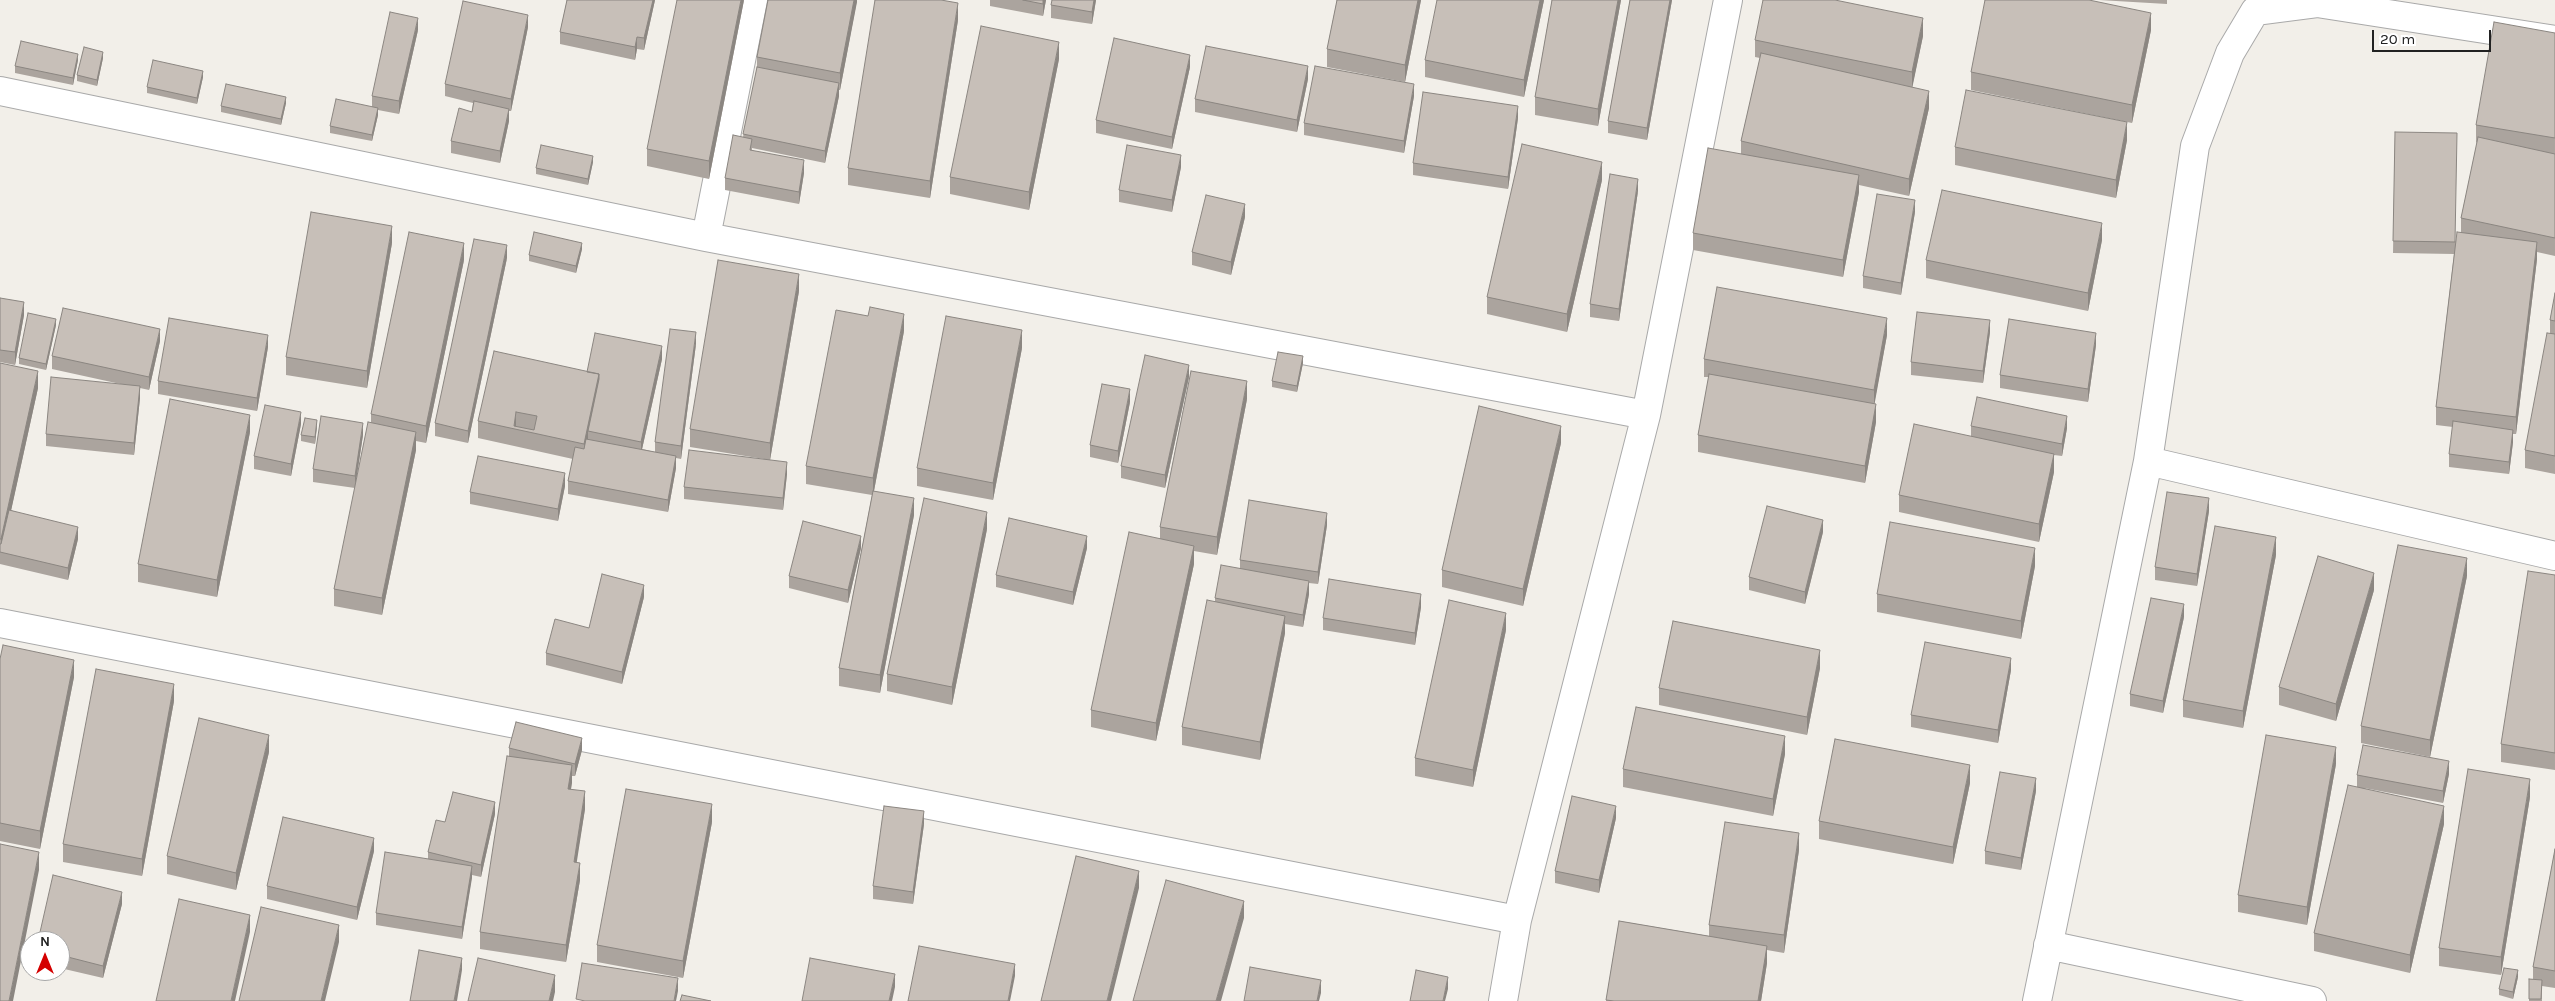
<!DOCTYPE html>
<html>
<head>
<meta charset="utf-8">
<style>
  body { margin:0 }
  #map { position:relative; width:2555px; height:1001px; overflow:hidden; background:#f2efe9; font-family:Karla,sans-serif }
  canvas { display:block }
  .north { position:absolute; left:20px; top:931px; width:50px; height:50px; box-sizing:border-box; background:#fff; border:1px solid #a7a7a7; border-radius:50%; rotate:0deg; font-size:14px; font-weight:700; line-height:20px; text-align:center; color:#222 }
  .north::after { content:''; display:block; margin:auto; width:18px; height:22px; background:#d40000; clip-path:polygon(50% 0,100% 100%,50% 72%,0 100%) }
  .scale { position:absolute; left:2372px; top:30px; width:119px; height:22px; box-sizing:border-box; border:2px solid #222; border-top:0; padding-left:6px; font-size:15px; line-height:18px; white-space:nowrap; color:#222; -webkit-text-stroke:4px #fff; paint-order:stroke }
</style>
</head>
<body>
<div id="map">
<canvas width="2555" height="1001"></canvas>
<div class="north">N</div>
<div class="scale">20 m</div>
</div>
<script>
const g = document.querySelector('canvas').getContext('2d');
g.lineJoin = 'round';
const poly = rows => new Path2D(rows.map(r => 'M' + r).join(''));
function strokePath(path, color, width, dash) { g.strokeStyle = color; g.lineWidth = width; g.lineCap = dash ? 'butt' : 'round'; g.setLineDash(dash || []); g.stroke(path); }
function paint(path, color) { g.fillStyle = color; g.fill(path, 'evenodd'); }
const street = poly([
  [0,91,706,237,1646,415],
  [706,237,753,0],
  [2148,461,2555,556],
  [0,623,1517,920],
  [2048,945,2312,1001],
  [1503,1001,1517,920,1646,415,1728,0],
  [2037,1001,2148,461,2195,146,2230,53,2255,11,2317,3,2555,40]
]);
const wall = poly([
  [567,0,655,0,644,50,637,49,635,60,560,44,560,32],
  [744,0,709,179,647,166,647,149],
  [857,0,840,90,839,90,839,96,825,163,752,148,752,150,804,173,799,204,725,190,725,178,743,137,757,67,757,57],
  [990,0,1046,0,1043,16,990,6],
  [1096,0,1092,24,1051,18,1051,5],
  [1337,0,1421,0,1405,82,1327,67,1327,49],
  [1544,0,1524,97,1425,77,1425,60],
  [1552,0,1621,0,1598,126,1535,115,1535,97],
  [1630,0,1672,0,1647,140,1608,133,1608,121],
  [2099,0,2167,0,2167,4],
  [958,20,930,198,848,185,848,168],
  [528,27,511,111,509,111,509,121,500,163,451,153,451,141,472,112,473,103,445,96,445,84],
  [418,30,399,114,378,110,378,115,372,141,330,133,330,126,372,107,372,96],
  [2151,30,2132,123,1971,90,1971,72],
  [2555,33,2555,256,2537,252,2537,259,2516,434,2513,434,2513,442,2509,474,2449,467,2449,454,2453,427,2436,425,2436,407,2454,254,2393,253,2395,132,2455,242,2461,233,2461,218,2477,143,2476,142,2476,125],
  [1923,36,1912,87,1929,108,1909,196,1859,185,1859,192,1843,277,1693,250,1693,233,1741,154,1741,141,1760,58,1755,57,1755,40],
  [103,58,97,86,77,81,77,75],
  [1059,59,1029,210,950,194,950,177],
  [78,60,73,85,15,73,15,66],
  [1190,67,1172,149,1096,133,1096,120],
  [203,77,197,104,147,93,147,87],
  [1308,79,1297,132,1195,112,1195,99],
  [1414,96,1404,153,1304,135,1304,123],
  [286,103,281,125,221,112,221,106],
  [1518,118,1508,189,1413,175,1413,163],
  [2127,140,2116,198,1955,165,1955,147],
  [593,162,588,185,536,174,536,168],
  [1181,167,1172,212,1119,202,1119,190],
  [1602,180,1567,332,1487,314,1487,297],
  [1638,191,1619,321,1590,317,1590,304],
  [1915,212,1901,295,1863,288,1863,276],
  [1245,217,1231,275,1192,265,1192,252],
  [2102,240,2088,311,1926,278,1926,260],
  [392,243,367,388,286,375,286,357],
  [582,249,576,273,529,261,529,255],
  [507,258,468,443,435,436,435,423],
  [464,260,426,443,416,441,416,450,382,615,334,606,334,589,371,423,371,414],
  [799,291,770,460,787,474,783,510,684,499,684,487,764,459,690,447,690,429],
  [2555,293,2555,474,2525,468,2525,450,2550,333,2550,320],
  [0,298,24,315,15,365,0,362],
  [56,325,46,370,19,364,19,358],
  [904,331,874,491,914,515,880,693,839,686,839,668,872,495,806,484,806,466],
  [1990,332,1983,383,1911,375,1911,362],
  [1887,335,1874,404,1876,422,1865,483,1698,452,1698,435,1709,377,1704,377,1704,359],
  [160,341,149,390,140,388,140,398,134,455,46,446,46,434,125,385,52,369,52,356],
  [696,344,681,459,676,458,676,468,668,512,568,494,568,481,573,459,478,438,478,421,587,372,662,359,642,449,655,452,655,442],
  [2096,345,2088,402,2000,388,2000,375],
  [268,347,257,411,158,394,158,381],
  [1022,348,993,500,917,486,917,468],
  [0,363,38,388,11,510,78,539,68,580,0,564],
  [1303,363,1297,392,1272,387,1272,381],
  [1189,377,1165,488,1121,478,1121,466],
  [1247,399,1217,555,1194,551,1194,564,1156,741,1091,727,1091,710,1160,539,1160,527],
  [1130,402,1118,463,1090,457,1090,445],
  [301,424,291,476,254,469,254,456],
  [317,426,315,444,301,441,301,435],
  [1971,426,2067,428,2062,456,2054,455,2054,472,2039,542,1899,512,1899,495,1971,437],
  [250,432,217,597,138,582,138,564],
  [363,435,355,488,313,482,313,469],
  [1561,443,1523,606,1442,587,1442,570],
  [565,486,558,521,470,504,470,492],
  [2209,511,2197,586,2155,580,2155,567],
  [1327,525,1318,584,1309,583,1309,594,1303,627,1285,624,1285,633,1260,760,1182,745,1182,727,1215,602,1215,598,1240,568,1240,560],
  [987,529,952,705,887,691,887,674],
  [1823,532,1805,604,1749,590,1749,577],
  [861,548,848,603,789,588,789,576],
  [1087,548,1073,605,996,587,996,575],
  [2276,555,2243,728,2183,717,2183,700],
  [2035,566,2021,639,1877,612,1877,594],
  [2555,575,2555,770,2501,762,2501,744],
  [2467,576,2430,757,2361,743,2361,726],
  [2374,590,2336,721,2279,705,2279,687],
  [644,597,622,684,546,665,546,653],
  [1421,607,1415,645,1323,630,1323,618],
  [2184,617,2163,713,2130,706,2130,694],
  [1506,630,1473,787,1415,776,1415,758],
  [0,659,74,677,40,849,0,841],
  [1820,668,1807,735,1659,705,1659,688],
  [2011,670,1998,743,1911,727,1911,715],
  [174,701,142,876,63,862,63,844],
  [509,748,582,750,575,776,572,776,571,789,585,809,576,862,580,880,566,962,480,949,480,932,509,756],
  [269,752,236,890,167,874,167,856],
  [1785,754,1773,816,1623,787,1623,769],
  [2336,764,2307,925,2238,912,2238,895],
  [2449,774,2443,803,2364,788,2444,824,2410,973,2314,951,2314,933,2357,787,2357,775],
  [1970,783,1953,864,1819,839,1819,821],
  [2036,791,2021,870,1985,864,1985,851],
  [2530,797,2501,975,2439,966,2439,948],
  [495,814,481,877,472,875,462,939,376,925,376,913,428,859,428,852,445,822],
  [1616,818,1599,893,1555,883,1555,871],
  [712,822,683,978,597,962,597,945],
  [924,824,913,904,873,899,873,886],
  [2555,849,2555,988,2542,986,2542,1001,2529,1001,2529,979,2533,979,2533,967],
  [1799,850,1784,953,1767,950,1767,963,1761,1001,1606,1001,1619,921,1709,936,1709,925],
  [374,851,357,920,267,899,267,886],
  [122,904,103,978,60,968,60,941],
  [2518,977,2513,999,2499,995,2499,989]
]);
const shadedWall = poly([
  [653,0,655,0,644,50,644,38],
  [741,0,744,0,709,179,709,161],
  [854,0,857,0,857,2,840,90,840,73],
  [1043,0,1046,0,1043,16],
  [1094,0,1096,0,1092,24,1092,12],
  [1418,0,1421,0,1405,82,1405,65],
  [1540,0,1544,0,1524,97,1524,80],
  [1618,0,1621,0,1598,126,1598,109],
  [1670,0,1672,0,1647,140,1647,128],
  [958,3,958,20,930,198,930,181],
  [2151,13,2151,30,2132,123,2132,105],
  [528,15,528,27,511,111,511,99],
  [418,18,418,30,399,114,399,101],
  [1923,18,1923,36,1912,89,1912,72],
  [637,37,637,49,635,60,635,47],
  [1059,42,1059,59,1029,210,1029,192],
  [103,52,103,58,97,86,97,80],
  [78,54,78,60,73,85,73,78],
  [1190,55,1190,67,1172,149,1172,137],
  [1308,66,1308,79,1297,132,1297,120],
  [203,71,203,77,197,104,197,98],
  [839,83,839,96,825,163,825,151],
  [1414,84,1414,96,1404,153,1404,141],
  [1929,91,1929,108,1909,196,1909,179],
  [286,97,286,103,281,125,281,119],
  [1518,106,1518,118,1508,189,1508,177],
  [378,108,378,115,372,141,372,135],
  [509,109,509,121,500,163,500,151],
  [2127,122,2127,140,2116,198,2116,180],
  [1181,155,1181,167,1172,212,1172,200],
  [593,156,593,162,588,185,588,179],
  [804,160,804,173,799,204,799,192],
  [1602,162,1602,180,1567,332,1567,314],
  [1859,175,1859,192,1843,277,1843,260],
  [1638,179,1638,191,1619,321,1619,309],
  [1915,200,1915,212,1901,295,1901,283],
  [1245,204,1245,217,1231,275,1231,262],
  [2102,223,2102,240,2088,311,2088,293],
  [392,226,392,243,367,388,367,371],
  [2537,242,2537,259,2516,434,2516,417],
  [464,243,464,260,426,443,426,426],
  [582,243,582,249,576,273,576,266],
  [507,245,507,258,468,443,468,431],
  [799,274,799,291,770,460,770,443],
  [24,302,24,315,15,365,15,352],
  [904,314,904,331,873,496,873,478],
  [1887,318,1887,335,1874,407,1874,390],
  [56,319,56,325,46,370,46,364],
  [1990,320,1990,332,1983,383,1983,371],
  [160,329,160,341,149,390,149,377],
  [1022,330,1022,348,993,500,993,483],
  [696,332,696,344,681,459,681,446],
  [2096,333,2096,345,2088,402,2088,389],
  [268,335,268,347,257,411,257,398],
  [662,346,662,359,641,454,641,442],
  [1303,356,1303,363,1297,392,1297,386],
  [1189,365,1189,377,1165,488,1165,475],
  [38,371,38,388,2,552,1,552,1,539],
  [599,374,599,392,588,431,588,443,584,461,584,444],
  [1247,381,1247,399,1217,555,1217,537],
  [140,386,140,398,134,455,134,443],
  [1130,389,1130,402,1118,463,1118,451],
  [1876,404,1876,422,1865,483,1865,466],
  [301,412,301,424,291,476,291,464],
  [516,412,516,429,514,426],
  [250,415,250,432,217,597,217,580],
  [2067,416,2067,428,2062,456,2062,444],
  [317,420,317,426,315,444,315,437],
  [363,423,363,435,355,488,355,476],
  [1561,426,1561,443,1523,606,1523,589],
  [2513,430,2513,442,2509,474,2509,462],
  [416,432,416,450,382,615,382,598],
  [2054,454,2054,472,2039,542,2039,524],
  [676,456,676,468,668,512,668,500],
  [787,462,787,474,783,510,783,498],
  [565,473,565,486,558,521,558,509],
  [914,498,914,515,880,693,880,675],
  [2209,498,2209,511,2197,586,2197,574],
  [987,512,987,529,952,705,952,687],
  [1327,513,1327,525,1318,584,1318,572],
  [1823,520,1823,532,1805,604,1805,592],
  [78,527,78,539,68,580,68,568],
  [861,536,861,548,848,603,848,590],
  [1087,536,1087,548,1073,605,1073,592],
  [2276,537,2276,555,2243,728,2243,711],
  [1194,546,1194,564,1156,741,1156,723],
  [2035,548,2035,566,2021,639,2021,621],
  [2467,558,2467,576,2430,757,2430,740],
  [2374,573,2374,590,2336,721,2336,704],
  [1309,581,1309,594,1303,627,1303,615],
  [644,585,644,597,622,684,622,672],
  [1421,594,1421,607,1415,645,1415,633],
  [2184,604,2184,617,2163,713,2163,701],
  [1506,613,1506,630,1473,787,1473,770],
  [1285,616,1285,633,1260,760,1260,742],
  [1820,650,1820,668,1807,735,1807,717],
  [2011,658,2011,670,1998,743,1998,730],
  [74,660,74,677,40,849,40,831],
  [174,684,174,701,142,876,142,859],
  [269,735,269,752,236,890,236,873],
  [1785,736,1785,754,1773,816,1773,799],
  [582,738,582,750,575,776,575,764],
  [2336,747,2336,764,2307,925,2307,907],
  [2449,761,2449,774,2443,803,2443,791],
  [572,765,572,783,568,807,568,789],
  [1970,765,1970,783,1953,864,1953,847],
  [2036,778,2036,791,2021,870,2021,858],
  [2530,779,2530,797,2501,975,2501,957],
  [585,791,585,809,574,880,574,862],
  [495,802,495,814,481,877,481,865],
  [712,804,712,822,683,978,683,961],
  [1616,806,1616,818,1599,893,1599,880],
  [2444,806,2444,824,2410,973,2410,955],
  [924,811,924,824,913,904,913,892],
  [1799,833,1799,850,1784,953,1784,935],
  [374,838,374,851,357,920,357,907],
  [39,852,39,870,13,1001,9,1001],
  [580,863,580,880,566,962,566,945],
  [472,866,472,878,462,939,462,927],
  [1139,871,1139,888,1111,1001,1107,1001],
  [122,892,122,904,103,978,103,966],
  [1244,901,1244,918,1221,1001,1216,1001],
  [250,915,250,932,235,1001,231,1001],
  [339,925,339,942,325,1001,321,1001],
  [1767,946,1767,963,1761,1001,1758,1001],
  [462,958,462,970,457,1001,454,1001],
  [1015,964,1015,976,1010,1001,1008,1001],
  [2518,970,2518,977,2513,999,2513,992],
  [895,974,895,987,892,1001,889,1001],
  [555,975,555,992,553,1001,549,1001],
  [1448,977,1448,989,1445,1001,1443,1001],
  [678,978,678,991,676,1001,674,1001],
  [1321,980,1321,993,1319,1001,1317,1001]
]);
const building = poly([
  [567,0,653,0,644,38,637,37,635,47,560,32,567,0],
  [677,0,741,0,709,161,647,149,677,0],
  [768,0,854,0,840,73,757,57,768,0],
  [875,0,941,0,958,3,930,181,848,168,875,0],
  [1023,0,1043,0,1043,4,1023,0],
  [1052,0,1094,0,1092,12,1051,5,1052,0],
  [1337,0,1418,0,1405,65,1327,49,1337,0],
  [1437,0,1540,0,1524,80,1425,60,1437,0],
  [1552,0,1618,0,1598,109,1535,97,1552,0],
  [1630,0,1670,0,1647,128,1608,121,1630,0],
  [1763,0,1835,0,1923,18,1912,72,1755,40,1763,0],
  [1985,0,2089,0,2151,13,2132,105,1971,72,1985,0],
  [463,1,528,15,511,99,445,84,463,1],
  [390,12,418,18,399,101,372,96,390,12],
  [2494,22,2555,33,2555,138,2476,125,2494,22],
  [981,26,1059,42,1029,192,950,177,981,26],
  [1114,38,1190,55,1172,137,1096,120,1114,38],
  [21,41,78,54,73,78,15,66,21,41],
  [1206,46,1308,66,1297,120,1195,99,1206,46],
  [84,47,103,52,97,80,77,75,84,47],
  [1761,53,1929,91,1909,179,1741,141,1761,53],
  [153,60,203,71,197,98,147,87,153,60],
  [1315,66,1414,84,1404,141,1304,123,1315,66],
  [757,67,839,83,825,151,743,134,757,67],
  [226,84,286,97,281,119,221,106,226,84],
  [1966,90,2127,122,2116,180,1955,147,1966,90],
  [1423,92,1518,106,1508,177,1413,163,1423,92],
  [336,99,378,108,372,135,330,126,336,99],
  [474,101,509,109,500,151,451,141,459,108,472,112,474,101],
  [2395,132,2457,133,2455,242,2393,241,2395,132],
  [733,135,752,139,750,150,804,160,799,192,725,178,733,135],
  [2478,137,2555,154,2555,238,2461,218,2478,137],
  [1522,144,1602,162,1567,314,1487,297,1522,144],
  [541,145,593,156,588,179,536,168,541,145],
  [1127,145,1181,155,1172,200,1119,190,1127,145],
  [1708,148,1859,175,1843,260,1693,233,1708,148],
  [1610,174,1638,179,1619,309,1590,304,1610,174],
  [1942,190,2102,223,2088,293,1926,260,1942,190],
  [1877,194,1915,200,1901,283,1863,276,1877,194],
  [1206,195,1245,204,1231,262,1192,252,1206,195],
  [311,212,392,226,367,371,286,357,311,212],
  [409,232,464,243,426,426,371,414,409,232],
  [534,232,582,243,576,266,529,255,534,232],
  [2457,232,2537,242,2516,417,2436,407,2457,232],
  [474,239,507,245,468,431,435,423,474,239],
  [718,260,799,274,770,443,690,429,718,260],
  [1717,287,1887,318,1874,390,1704,359,1717,287],
  [2555,293,2555,321,2550,320,2555,293],
  [0,298,24,302,15,352,0,350,0,298],
  [870,307,904,314,873,478,806,466,836,310,868,316,870,307],
  [63,308,160,329,149,377,52,356,63,308],
  [1917,312,1990,320,1983,371,1911,362,1917,312],
  [28,313,56,319,46,364,19,358,28,313],
  [946,316,1022,330,993,483,917,468,946,316],
  [169,318,268,335,257,398,158,381,169,318],
  [2009,319,2096,333,2088,389,2000,375,2009,319],
  [670,329,696,332,681,446,655,442,670,329],
  [595,333,662,346,641,442,588,431,599,379,599,374,587,372,595,333],
  [2547,333,2555,334,2555,456,2525,450,2547,333],
  [494,351,599,374,584,444,478,421,494,351],
  [516,412,537,416,534,430,514,426,516,412],
  [1278,352,1303,356,1297,386,1272,381,1278,352],
  [1145,355,1189,365,1165,475,1121,466,1145,355],
  [0,363,38,371,1,539,0,539,0,363],
  [1191,371,1247,381,1217,537,1160,527,1191,371],
  [1709,374,1876,404,1865,466,1698,435,1709,374],
  [51,377,140,386,134,443,46,434,51,377],
  [1102,384,1130,389,1118,451,1090,445,1102,384],
  [1977,397,2067,416,2062,444,1971,426,1977,397],
  [170,399,250,415,217,580,138,564,170,399],
  [265,405,301,412,291,464,254,456,265,405],
  [1479,406,1561,426,1523,589,1442,570,1479,406],
  [321,416,363,423,355,476,313,469,321,416],
  [305,418,317,420,315,437,301,435,305,418],
  [2453,421,2513,430,2509,462,2449,454,2453,421],
  [368,422,416,432,382,598,334,589,368,422],
  [1914,424,2054,454,2039,524,1899,495,1914,424],
  [586,439,676,456,668,500,568,481,575,447,584,449,586,439],
  [689,450,787,462,783,498,684,487,689,450],
  [478,456,565,473,558,509,470,492,478,456],
  [873,491,914,498,880,675,839,668,873,491],
  [2167,492,2209,498,2197,574,2155,567,2167,492],
  [924,498,987,512,952,687,887,674,924,498],
  [1249,500,1327,513,1318,572,1240,560,1249,500],
  [1767,506,1823,520,1805,592,1749,577,1767,506],
  [9,510,78,527,68,568,0,552,0,544,1,544,9,510],
  [1009,518,1087,536,1073,592,996,575,1009,518],
  [803,521,861,536,848,590,789,576,803,521],
  [1890,522,2035,548,2021,621,1877,594,1890,522],
  [2215,526,2276,537,2243,711,2183,700,2215,526],
  [1129,532,1194,546,1156,723,1091,710,1129,532],
  [2398,545,2467,558,2430,740,2361,726,2398,545],
  [2318,556,2374,573,2336,704,2279,687,2318,556],
  [1221,565,1309,581,1303,615,1215,598,1221,565],
  [2528,571,2555,575,2555,753,2501,744,2528,571],
  [602,574,644,585,622,672,546,653,555,619,589,628,602,574],
  [1329,579,1421,594,1415,633,1323,618,1329,579],
  [2151,598,2184,604,2163,701,2130,694,2151,598],
  [1207,600,1285,616,1260,742,1182,727,1207,600],
  [1449,600,1506,613,1473,770,1415,758,1449,600],
  [1673,621,1820,650,1807,717,1659,688,1673,621],
  [1925,642,2011,658,1998,730,1911,715,1925,642],
  [3,645,74,660,40,831,0,823,0,659,3,645],
  [96,669,174,684,142,859,63,844,96,669],
  [1636,707,1785,736,1773,799,1623,769,1636,707],
  [199,718,269,735,236,873,167,856,199,718],
  [516,722,582,738,575,764,509,748,516,722],
  [2266,735,2336,747,2307,907,2238,895,2266,735],
  [1835,739,1970,765,1953,847,1819,821,1835,739],
  [2363,745,2449,761,2443,791,2357,775,2363,745],
  [507,756,572,765,568,789,585,791,574,862,580,863,566,945,480,932,507,756],
  [2468,769,2530,779,2501,957,2439,948,2468,769],
  [2000,772,2036,778,2021,858,1985,851,2000,772],
  [2348,785,2444,806,2410,955,2314,933,2348,785],
  [626,789,712,804,683,961,597,945,626,789],
  [453,792,495,802,481,865,428,852,436,820,445,822,453,792],
  [1572,796,1616,806,1599,880,1555,871,1572,796],
  [884,806,924,811,913,892,873,886,884,806],
  [283,817,374,838,357,907,267,886,283,817],
  [1725,822,1799,833,1784,935,1709,925,1725,822],
  [0,844,39,852,9,1001,0,1001,0,844],
  [2555,849,2555,971,2533,967,2555,849],
  [385,852,472,866,462,927,376,913,385,852],
  [1076,856,1139,871,1107,1001,1041,1001,1076,856],
  [53,875,122,892,103,966,60,955,60,941,38,941,53,875],
  [1166,880,1244,901,1216,1001,1133,1001,1166,880],
  [179,899,250,915,231,1001,156,1001,179,899],
  [261,907,339,925,321,1001,239,1001,261,907],
  [1619,921,1767,946,1758,1001,1614,1001,1606,1000,1619,921],
  [919,946,1015,964,1008,1001,908,1001,919,946],
  [419,950,462,958,454,1001,410,1001,419,950],
  [478,958,555,975,549,1001,468,1001,478,958],
  [810,958,895,974,889,1001,802,1001,810,958],
  [582,963,678,978,674,1001,585,1001,576,999,582,963],
  [1250,967,1321,980,1317,1001,1244,1001,1250,967],
  [2504,968,2518,970,2513,992,2499,989,2504,968],
  [1416,970,1448,977,1443,1001,1410,1001,1416,970],
  [2529,979,2542,980,2541,999,2529,999,2529,979],
  [682,995,711,1001,680,1001,682,995]
]);
strokePath(street, '#a9a9a9', 30);
strokePath(street, '#fff', 28);
paint(wall, '#aba49e');
paint(shadedWall, '#8b8681');
paint(building, '#c7bfb8');
strokePath(building, '#8b8681', 1);
</script>
</body>
</html>
